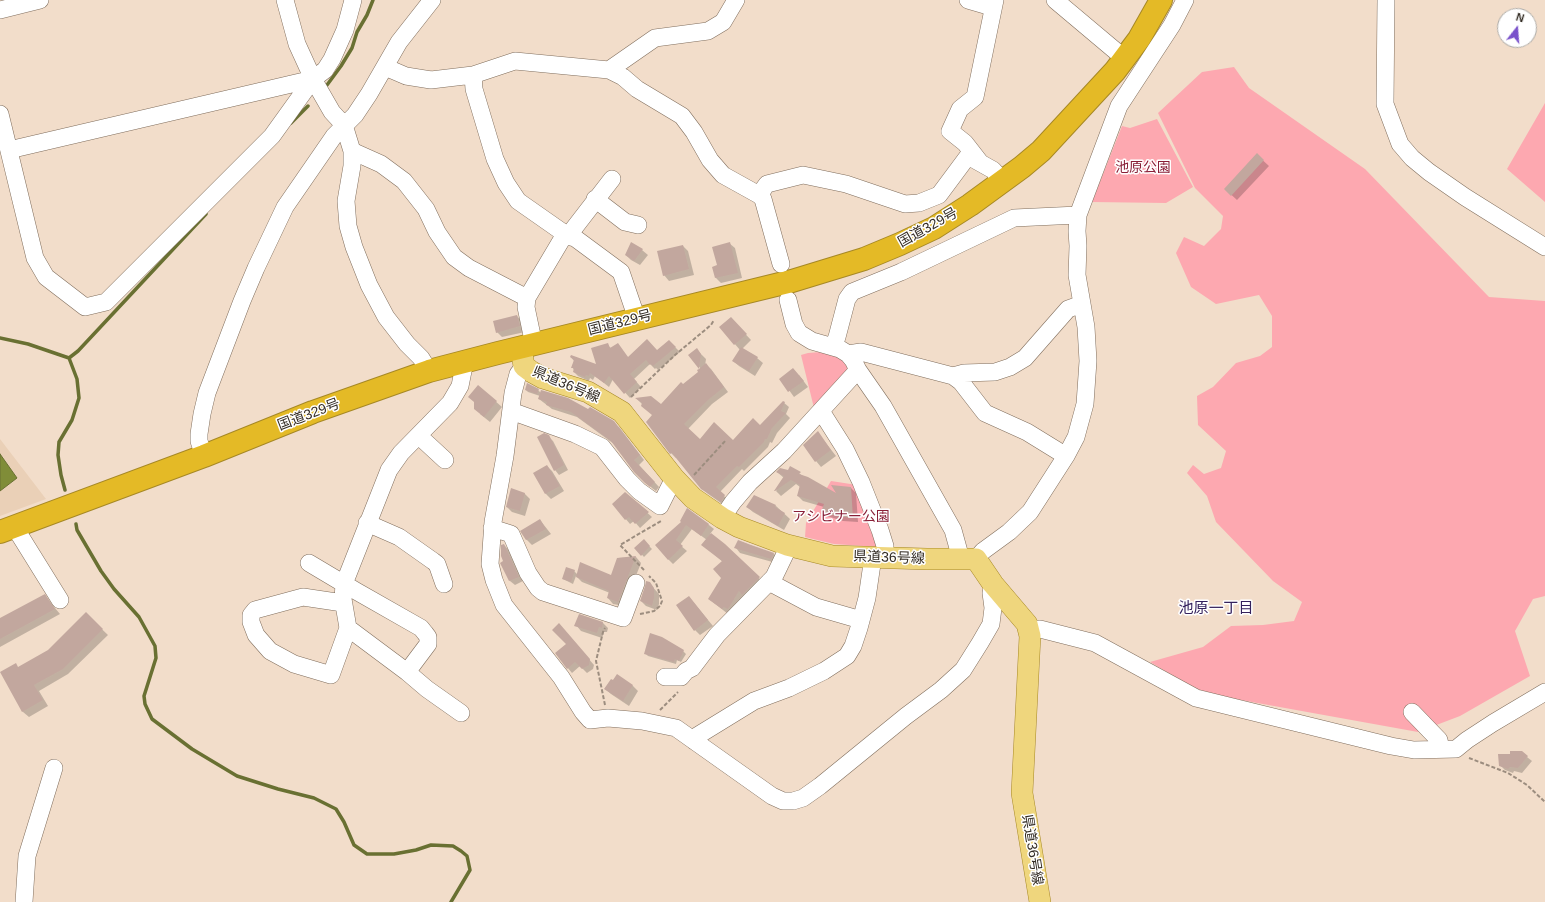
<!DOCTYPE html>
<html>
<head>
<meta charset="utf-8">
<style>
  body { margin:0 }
  #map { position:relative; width:1545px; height:902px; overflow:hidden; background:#f2ddca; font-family:Helvetica,sans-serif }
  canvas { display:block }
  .north { position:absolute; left:1497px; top:8px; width:40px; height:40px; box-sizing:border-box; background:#fff; border:1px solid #adaba7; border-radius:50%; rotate:17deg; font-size:11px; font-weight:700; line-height:16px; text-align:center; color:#332c24 }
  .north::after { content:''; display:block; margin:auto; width:14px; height:18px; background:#7a52cb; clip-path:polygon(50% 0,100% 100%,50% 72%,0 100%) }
</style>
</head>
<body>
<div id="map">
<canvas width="1545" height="902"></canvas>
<div class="north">N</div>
</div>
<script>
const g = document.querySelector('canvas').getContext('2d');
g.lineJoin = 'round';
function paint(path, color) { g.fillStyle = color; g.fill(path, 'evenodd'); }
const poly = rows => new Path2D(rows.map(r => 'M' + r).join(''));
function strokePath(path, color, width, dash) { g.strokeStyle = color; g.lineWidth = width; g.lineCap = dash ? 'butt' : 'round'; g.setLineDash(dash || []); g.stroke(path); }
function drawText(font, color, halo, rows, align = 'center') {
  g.font = font + ' Helvetica,"Noto Sans JP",sans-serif'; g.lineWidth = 3; g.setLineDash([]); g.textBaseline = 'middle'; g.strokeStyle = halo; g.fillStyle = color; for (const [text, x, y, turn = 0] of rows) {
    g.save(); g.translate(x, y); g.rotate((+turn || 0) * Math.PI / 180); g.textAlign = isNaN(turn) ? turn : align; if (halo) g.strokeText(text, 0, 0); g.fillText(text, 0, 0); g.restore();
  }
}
const built = poly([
  [0,439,46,499,0,516]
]);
const green = poly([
  [1234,67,1249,88,1365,169,1489,297,1545,301,1545,596,1533,599,1515,631,1530,676,1460,716,1418,732,1202,693,1150,662,1203,647,1231,626,1263,625,1294,621,1302,602,1273,581,1216,522,1207,496,1187,473,1193,465,1204,474,1221,468,1226,451,1198,425,1197,396,1213,387,1236,363,1260,356,1272,347,1272,316,1259,295,1216,304,1191,287,1176,253,1184,237,1204,246,1221,229,1223,216,1195,188,1158,113,1202,72],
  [1545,103,1545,202,1507,169],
  [1157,119,1193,187,1166,203,1092,202,1122,126,1130,128],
  [821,352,836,353,851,368,815,412,801,355,808,353],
  [831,481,857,485,878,547,834,544,805,537,806,523]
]);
const water = poly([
  [0,454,17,478,0,491,0,454]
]);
const shadow = poly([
  [1257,155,1269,166,1237,200,1225,189],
  [729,243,735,248,742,278,721,283,716,278,713,267,718,266],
  [683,246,688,251,694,275,669,281,664,275],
  [642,250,648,255,640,265,631,260,626,255],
  [517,316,523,322,525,332,502,337,497,332],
  [736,324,751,340,742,349,757,358,763,363,755,376,739,366,733,361,740,350,721,328],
  [669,341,680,352,658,370,656,368,655,369,650,364,634,379,641,387,630,398,613,379,609,387,595,376,593,380,590,378,589,381,578,376,574,372,574,370,572,367,574,361,571,357,597,366,607,345,611,348,628,357,657,351],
  [697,350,706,359,705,366,706,365,711,369,728,392,712,404,688,429,700,440,733,441,760,426,783,402,789,407,786,414,790,418,777,433,772,443,770,442,768,447,744,471,742,469,720,492,729,501,725,506,707,493,677,457,676,458,671,453,653,415,642,406,642,404,637,399,661,405,683,385,700,373,701,369,690,356],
  [799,375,808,387,794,397,781,379],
  [478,386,502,407,490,422,480,414],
  [526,390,538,390,541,393,619,427,644,460,639,465,659,487,656,491,652,488,635,472,614,444,577,417,552,409,539,399,540,396,528,392],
  [818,433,836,456,821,467,816,461],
  [548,436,553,441,568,470,559,475,555,470],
  [547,466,552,471,564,491,551,499,546,494,535,473],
  [791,468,803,476,840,496,851,488,856,493,858,522,843,521,827,516,822,511,824,507,803,501,798,496,800,487,796,484,781,496,776,491,784,478,777,472,788,472],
  [524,493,530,499,525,516,512,512,507,507],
  [625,493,652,517,640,528,634,521,630,524,613,504],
  [776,506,790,519,784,530,753,512,747,507],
  [687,510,709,525,714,529,710,534,724,545,764,583,728,614,709,599,722,578,723,562,703,545,707,540,692,529,680,545,687,551,673,564,668,559],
  [540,520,551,534,532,545,526,539],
  [644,541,652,549,644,557,636,548],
  [739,541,774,554,779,559,776,563,740,553,736,548],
  [504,545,509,550,523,581,515,585,510,581,501,564,504,561],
  [636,557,641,563,624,606,613,604,608,598,610,593,582,582,576,576,573,584,563,579,574,571,578,575,612,577,618,558],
  [649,583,659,594,659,604,657,610,646,606,641,601],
  [44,595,60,614,0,647,0,620],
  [689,597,713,626,700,635,695,630],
  [86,614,108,635,68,674,39,691,48,706,29,717,23,712,1,672,19,668,49,651],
  [603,623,608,628,607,632,604,632,602,638,581,631,576,625],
  [563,629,594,665,593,669,587,673,580,666,572,673,556,654,567,645],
  [683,651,686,654,681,662,677,660,676,664,648,656,645,653],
  [617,676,633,686,638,691,629,706,611,694,605,689],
  [1527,757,1532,761,1522,773,1514,771,1513,773,1505,770,1500,765]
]);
const stream = poly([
  [327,85,341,66,352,48,357,32,367,15,373,0],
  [291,123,308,106],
  [0,338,28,344,69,358],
  [69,358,78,351,206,214],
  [65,490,61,475,58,455,59,442,72,420,79,398,77,379,69,358],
  [76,524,77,530,101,571,114,589,139,617,155,646,156,658,144,696,145,704,152,719,192,749,237,776,278,789,314,798,336,809,344,822,354,845,367,854,394,854,416,850,431,845,453,846,461,851,467,856,470,870,451,902]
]);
const building = poly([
  [1257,153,1264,160,1231,196,1224,189],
  [631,242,643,249,634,261,625,255],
  [730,242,738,273,715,278,712,267,717,265,712,247],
  [683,245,689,269,663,276,657,251],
  [517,315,520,326,496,333,493,321],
  [731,317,747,334,734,345,719,327],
  [647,339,657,350,669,340,676,347,653,366,651,364,650,365,646,360,630,374,637,382,624,394,609,376,604,383,590,373,589,376,586,375,585,377,573,372,574,368,571,368,574,360,570,357,571,355,596,364,591,348,608,343,610,348,618,343,628,357],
  [741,347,758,357,749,371,732,361],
  [697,348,701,354,699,369,706,363,724,387,708,400,684,424,700,439,714,422,733,440,753,418,760,425,783,401,785,402,781,411,786,413,772,428,767,439,765,439,764,442,739,467,737,466,716,487,725,495,721,502,701,489,672,453,670,454,646,422,652,415,641,406,642,403,635,398,651,396,661,404,681,382,683,384,698,372,697,370,699,369,688,355],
  [793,368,804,381,788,392,779,379],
  [527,383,539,389,537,394,525,390],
  [478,385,497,401,484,417,474,409,474,402,468,397],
  [541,390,568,398,588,409,590,407,614,421,640,455,634,460,655,482,650,487,645,483,634,472,611,441,571,412,546,405,547,402,538,399],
  [818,431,831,450,815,462,803,445],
  [544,433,549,435,564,465,554,471,537,437],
  [547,465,560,486,545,494,533,473],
  [790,466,801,472,799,474,808,477,836,493,831,485,851,487,853,518,837,516,821,512,824,504,797,496,800,485,791,480,775,491,774,491,784,476,776,472,780,468,788,470],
  [511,488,525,493,520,511,506,507],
  [625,492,649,512,635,524,629,517,625,520,612,504],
  [754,495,776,505,775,507,785,513,778,526,746,507],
  [687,508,709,524,701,536,686,525,676,540,683,546,668,560,655,545,681,522,680,521],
  [540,519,546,529,526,540,520,531],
  [711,533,725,544,760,577,742,595,739,591,728,609,724,607,722,609,708,599,721,578,713,569,722,561,701,545],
  [644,539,650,546,641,556,634,548],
  [738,540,751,545,774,553,771,559,734,548],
  [504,544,519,577,509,581,500,563,503,561,501,556,501,545],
  [636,556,618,602,607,598,609,591,576,577,580,562,611,575,617,558],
  [566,567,575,570,571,582,562,579],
  [646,581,650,582,654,588,654,598,652,606,640,601,645,586],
  [45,594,55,609,0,639,0,618],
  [689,596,708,620,694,631,676,605],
  [86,612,103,629,63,669,34,685,43,700,22,712,0,672,16,663,18,667,48,650],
  [579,614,603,622,602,628,599,627,597,633,574,626],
  [559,623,590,659,589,665,582,669,575,662,567,669,555,653,566,644,552,630],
  [650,633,662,637,684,650,679,661,675,659,674,662,644,654],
  [617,674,633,685,623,701,604,689,611,679,613,680],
  [1510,751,1522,751,1528,756,1518,768,1510,767,1508,769,1499,766,1498,754,1510,754]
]);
const path = poly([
  [631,397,675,355,711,325,714,320],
  [694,475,726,440],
  [644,570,620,545,661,521],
  [640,614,654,611,660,606,662,601,656,583,649,576],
  [605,705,596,661,603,632,605,628],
  [660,710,678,692],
  [1469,758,1508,773,1527,785,1545,802]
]);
const minor = poly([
  [285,0,297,44,313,79,332,112,344,125,352,151,352,166,346,201,348,226,354,247,369,285,386,317,407,344,421,358,429,371],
  [968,0,992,7],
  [1055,0,1124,58],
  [1386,0,1385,104,1400,144,1412,158,1429,172,1465,197,1545,247],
  [0,10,40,0],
  [385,67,406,76,431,80,473,75,515,61,609,70,623,77,637,89,682,116,694,132,710,160,723,175,759,195,763,199,781,264],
  [609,70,655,38,708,31,723,22,736,0],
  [473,75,474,89,495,159,506,183,518,201,568,236,575,238,621,272,637,319],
  [0,114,35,258,46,277,85,307,106,302,272,136,313,79],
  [9,150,313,79,325,70,332,59,345,30,353,0],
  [352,151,381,164,404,181,426,209,437,232,454,257,469,268,527,298],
  [979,161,965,143,950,131,960,109,975,97,995,0],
  [759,195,767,184,803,175,846,184,905,204,919,203,939,195,968,156,993,170,1003,182],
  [595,199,625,222,638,225],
  [568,236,612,179],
  [788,300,794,324,799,333,812,341,840,349,848,354,853,360,858,370,883,406,953,530,961,559],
  [534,345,526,307,527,298,565,234],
  [833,347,837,337,847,299,852,292,901,272,1014,218,1078,215],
  [848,354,861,352,953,376,964,373,995,372,1010,367,1025,358,1068,309,1082,304],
  [524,366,518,374,513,393,505,456,493,522,490,564,494,580,504,605,561,677,583,712,590,720,608,718,642,721,676,728,772,796,783,801,793,801,803,798,820,786,906,716,941,690,963,670,980,643,991,624,993,608,991,593,993,584],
  [953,376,961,382,985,413,1027,432,1066,456],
  [511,411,575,434,602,447,627,479,639,491,660,506,674,478],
  [821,411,845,449,861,482,880,530,885,546,884,558],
  [419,436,445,460],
  [204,456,199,441,199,434,202,414,207,393,242,301,256,268,285,207,334,136,355,115,369,94,399,42,432,0],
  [722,518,733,502,750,482,784,451,858,370],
  [367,523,399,537,433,561,437,564,444,584],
  [14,526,60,600],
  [492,528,511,534,528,573,538,588,543,592,623,618,636,583],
  [976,559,983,551,1009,532,1030,512,1066,456,1076,437,1085,404,1088,361,1086,327,1077,275,1078,246,1077,231,1078,215,1119,106,1172,25,1185,0],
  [309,563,356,591,421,628,425,633,428,637,428,644,407,672],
  [769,582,816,607,861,620],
  [343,603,303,597,255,610,251,615,251,622,256,635,270,651,294,664,331,675,348,628],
  [1029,630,1040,629,1095,643,1196,698,1391,746,1414,750,1456,749,1467,740,1493,723,1545,692],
  [665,677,681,677,686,671,692,668,717,635,774,577,787,550,787,545],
  [1412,712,1439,740,1441,749],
  [461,713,427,689,407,672,348,628,343,599,344,584,389,470,401,453,450,403,460,386,465,361],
  [694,741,697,736,754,701,789,688,824,671,847,656,853,646,859,628,867,598,873,557],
  [24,902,27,856,54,768]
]);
const major = poly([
  [521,348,524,366,532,372,543,378,588,392,622,412,674,478,693,498,722,518,739,527,787,545,832,556,927,559,976,559,993,584,1027,624,1030,636,1022,793,1040,902]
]);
const highway = poly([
  [0,532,204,456,313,412,429,371,498,353,792,281,864,259,900,244,934,228,970,205,1022,167,1041,151,1115,71,1139,39,1161,0]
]);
const parkNames = [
  ["池原公園",1143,168],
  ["アシビナー公園",841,517]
];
const streetNames = [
  ["国道329号",928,228,-29],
  ["国道329号",620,323,-14],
  ["県道36号線",566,385,23],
  ["国道329号",309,415,-21],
  ["県道36号線",889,558,2],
  ["県道36号線",1032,850,81]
];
const neighbourhoodNames = [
  ["池原一丁目",1216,609]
];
paint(built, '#ead0b7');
paint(green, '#fda8b0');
paint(water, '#808d38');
strokePath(water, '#697032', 1);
paint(shadow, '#0003');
strokePath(stream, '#697032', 3.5);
paint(building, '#c2a79e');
strokePath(minor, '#806e5d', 18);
strokePath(major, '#a68825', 22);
strokePath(highway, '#a68825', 24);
strokePath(path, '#9c8d7f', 2, [4, 2]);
strokePath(minor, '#fff', 17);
strokePath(major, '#efd67d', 21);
strokePath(highway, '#e4ba26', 22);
drawText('14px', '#891f37', '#fff', parkNames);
drawText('14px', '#332c24', '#fff', streetNames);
drawText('15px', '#35225d', '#fff', neighbourhoodNames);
</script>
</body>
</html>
